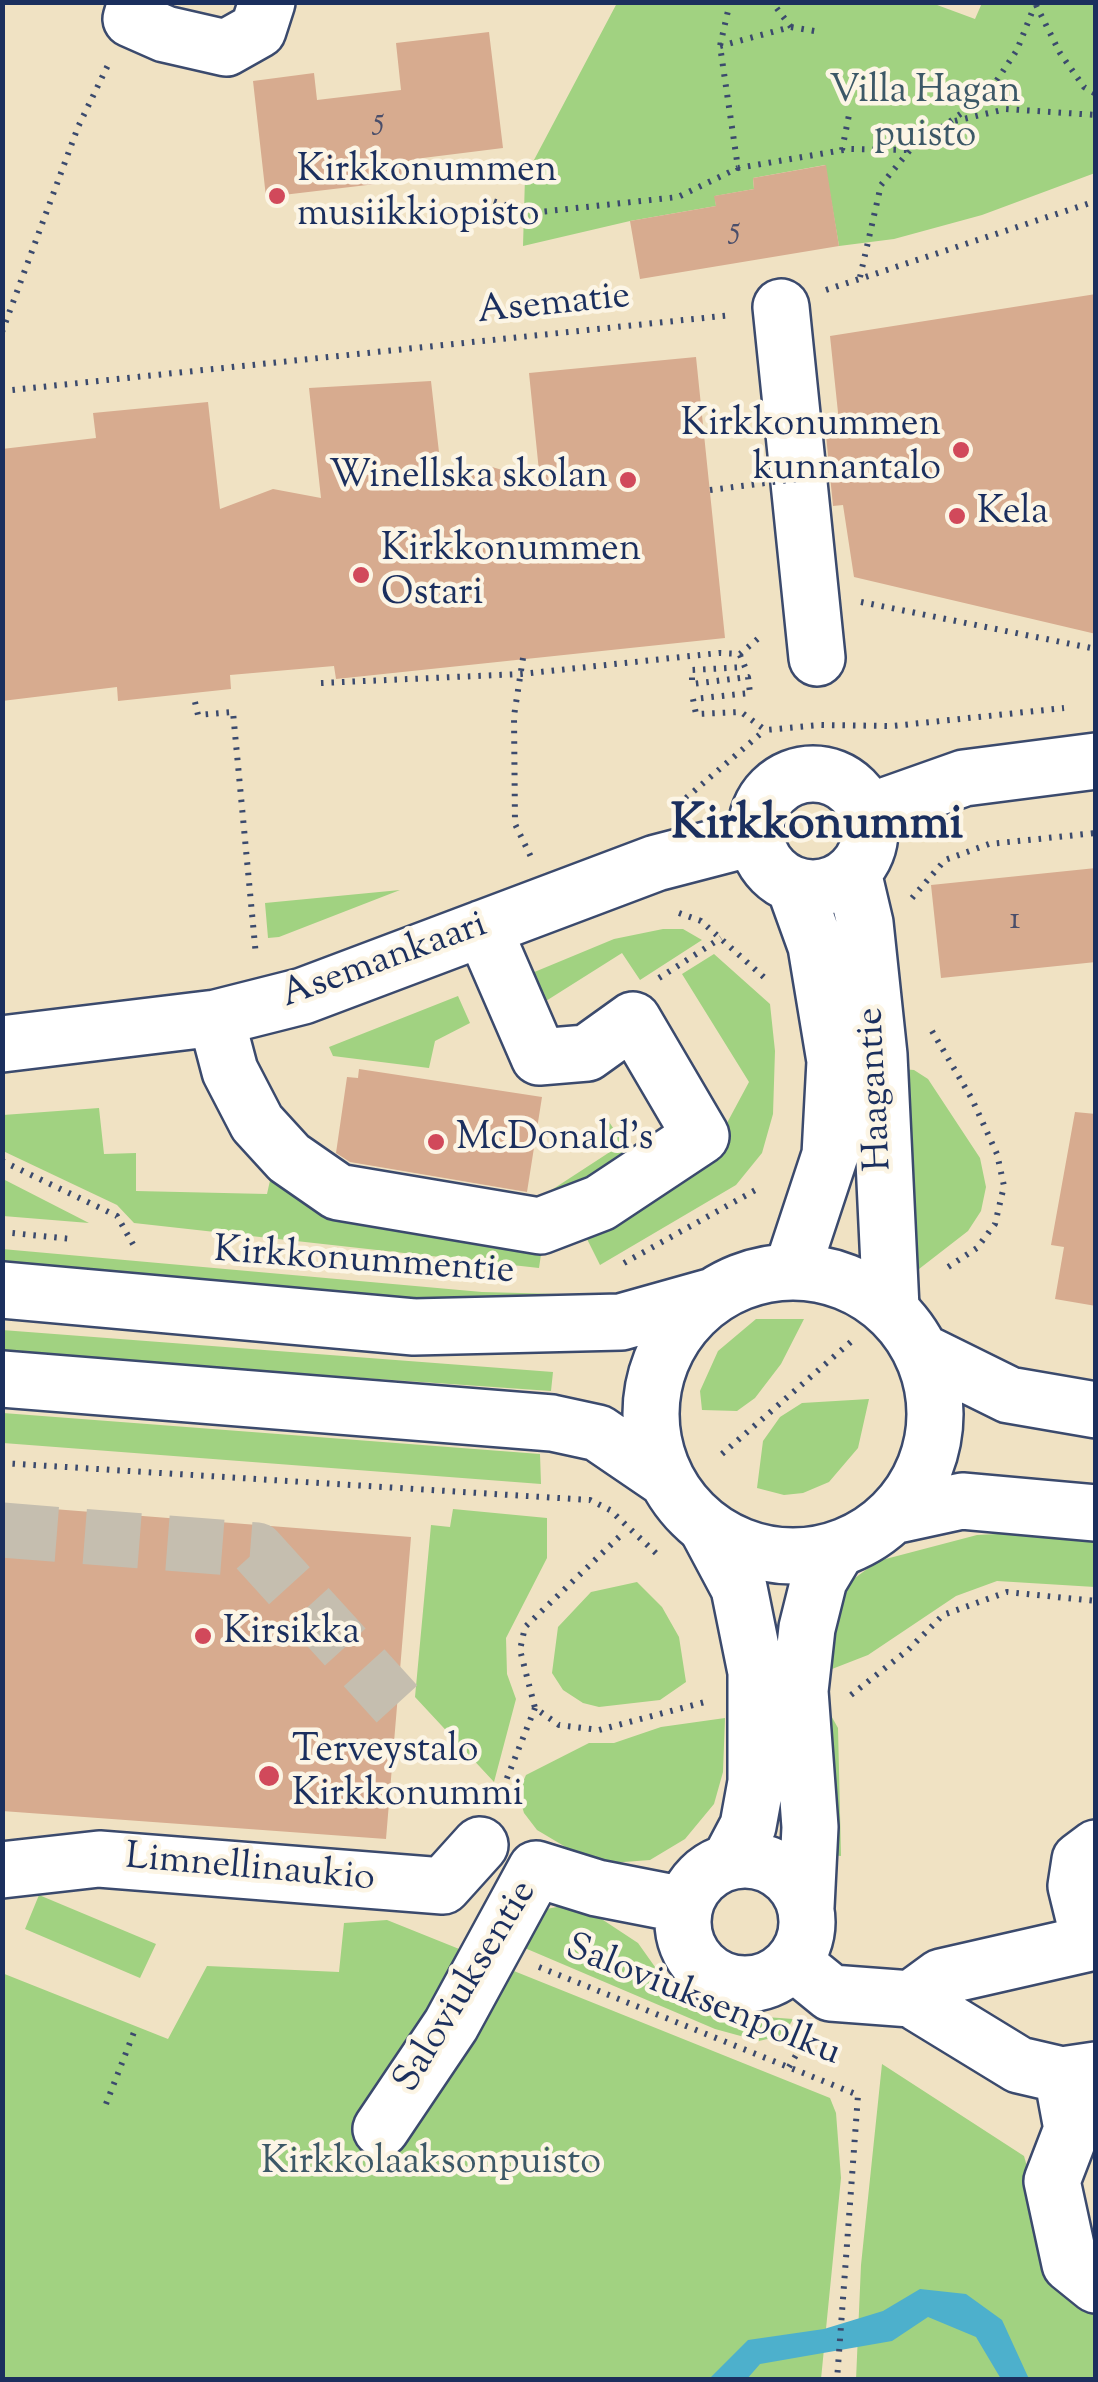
<!DOCTYPE html>
<html>
<head>
<meta charset="utf-8">
<style>
  body { margin:0 }
  #map { position:relative; width:1098px; height:2382px; overflow:hidden; background:#f0e2c3; font-family:"Sorts Mill Goudy",serif }
  canvas { display:block }
  .frame { position:absolute; inset:0; border:5px solid #1b2f5e; pointer-events:none }
</style>
</head>
<body>
<div id="map">
<canvas width="1098" height="2382"></canvas>
<div class="frame"></div>
</div>
<script>
const g = document.querySelector('canvas').getContext('2d');
g.lineJoin = 'round';
function paint(path, color) { g.fillStyle = color; g.fill(path, 'evenodd'); }
const poly = rows => new Path2D(rows.map(r => 'M' + r).join(''));
function strokePath(path, color, width, dash) { g.strokeStyle = color; g.lineWidth = width; g.lineCap = dash ? 'butt' : 'round'; g.setLineDash(dash || []); g.stroke(path); }
function drawText(font, color, halo, rows, align = 'center') {
  g.font = font + ' "Sorts Mill Goudy",serif'; g.lineWidth = 9; g.setLineDash([]); g.textBaseline = 'middle'; g.strokeStyle = halo; g.fillStyle = color; for (const [text, x, y, turn = 0] of rows) {
    g.save(); g.translate(x, y); g.rotate((+turn || 0) * Math.PI / 180); g.textAlign = isNaN(turn) ? turn : align; if (halo) g.strokeText(text, 0, 0); g.fillText(text, 0, 0); g.restore();
  }
}
const green = poly([
  [929,2,975,19,982,3,1095,3,1095,173,982,215,894,239,839,246,825,165,753,178,754,189,715,196,716,206,630,221,523,246,525,177,617,3],
  [400,890,279,937,268,938,265,903],
  [663,929,683,929,702,940,640,980,622,953,538,1006,532,973,614,939],
  [714,954,770,1004,775,1051,773,1114,762,1153,736,1185,600,1265,585,1235,706,1162,749,1082,682,974],
  [458,996,470,1023,435,1041,429,1068,333,1056,329,1047],
  [889,1068,914,1070,928,1079,980,1158,986,1187,981,1211,968,1231,919,1269,896,1212],
  [99,1108,104,1154,136,1153,136,1191,267,1194,273,1167,543,1241,539,1268,134,1223,117,1205,3,1151,3,1115],
  [606,1117,631,1156,559,1202,550,1191,616,1148,598,1121],
  [3,1179,89,1223,3,1216],
  [2,1249,482,1292,559,1294,558,1307,480,1310,3,1271],
  [756,1319,804,1319,781,1364,755,1398,737,1411,702,1410,700,1391,718,1351],
  [2,1330,553,1372,551,1391,3,1353],
  [869,1399,858,1448,829,1482,803,1493,784,1495,757,1488,763,1441,780,1417,802,1403],
  [3,1413,540,1454,541,1484,3,1443],
  [453,1509,547,1518,547,1558,506,1638,507,1674,516,1699,494,1782,415,1697,431,1525,450,1527],
  [1038,1532,1095,1539,1095,1587,997,1581,956,1596,868,1655,814,1676,844,1586,878,1561,977,1535],
  [637,1582,662,1607,679,1637,686,1682,660,1700,599,1707,583,1703,563,1690,552,1673,558,1627,591,1592],
  [818,1706,829,1712,838,1728,841,1856,818,1854],
  [725,1718,723,1772,714,1804,685,1839,650,1860,611,1863,574,1852,537,1830,524,1813,518,1793,526,1775,589,1743,614,1743,661,1727],
  [39,1895,156,1944,140,1978,25,1929],
  [562,1906,594,1914,638,1943,660,1974,689,2001,726,2014,793,2019,784,2035,759,2041,715,2029,513,1943,536,1911],
  [387,1920,830,2098,836,2113,841,2178,821,2379,3,2379,2,1973,168,2039,207,1966,339,1972,344,1923],
  [882,2064,1024,2156,1056,2269,1095,2302,1095,2379,856,2380,861,2265]
]);
const water = poly([
  [920,2289,966,2294,1002,2320,1029,2379,1001,2379,976,2337,928,2317,892,2341,760,2364,747,2379,709,2379,748,2340,824,2329,883,2311]
]);
const building = poly([
  [489,32,503,148,415,159,418,179,266,197,253,81,314,73,317,100,401,90,396,43],
  [826,165,839,246,640,279,630,221,716,206,714,196,754,189,753,178],
  [1096,294,1096,634,854,577,843,505,833,506,825,425,839,422,830,336],
  [696,357,725,638,336,679,334,666,230,675,231,689,118,701,117,687,2,701,2,449,96,438,93,413,208,402,220,509,273,489,321,498,309,388,431,381,443,488,492,467,540,481,529,373],
  [1096,868,1096,962,941,978,931,885],
  [359,1069,542,1097,527,1192,350,1162,336,1153,347,1077,358,1078],
  [1075,1112,1096,1114,1096,1306,1055,1299,1064,1247,1051,1245],
  [2,1505,411,1537,386,1839,2,1811]
]);
const minorTunnel = poly([
  [2,1530,257,1550,397,1704]
]);
const path = poly([
  [730,2,720,46,738,168,849,149,908,150],
  [1036,5,1060,53,1084,87,1096,94],
  [791,27,820,32],
  [720,46,791,27,772,2],
  [955,121,1006,109,1096,115],
  [842,150,849,115],
  [484,198,530,213,678,197,738,168],
  [860,277,881,185,910,150,987,95,1017,50,1036,2],
  [826,290,1096,201],
  [2,332,78,127,108,65],
  [2,391,732,315],
  [861,602,1096,649],
  [740,655,745,667,692,670,692,684,748,677,750,693,693,699,696,714,741,712,765,730,820,725,893,726,1064,708],
  [523,658,514,716,515,824,531,857],
  [321,683,521,674,719,653,740,654,761,636],
  [195,702,198,715,233,712,256,956],
  [686,798,765,730],
  [912,898,945,860,989,844,1096,833],
  [679,913,701,921,767,980],
  [659,978,721,938],
  [932,1031,972,1099,997,1154,1004,1186,995,1224,977,1248,942,1271],
  [2,1161,117,1216,134,1246],
  [2,1232,71,1239],
  [624,1263,761,1187],
  [722,1454,853,1340],
  [2,1463,590,1500,610,1510,659,1556],
  [619,1537,525,1627,520,1650,535,1708,559,1725,599,1730,705,1702],
  [851,1695,908,1650,943,1615,1007,1592,1096,1601],
  [499,1798,535,1708],
  [539,1967,858,2095,837,2380],
  [789,2067,806,2038],
  [106,2104,136,2027]
]);
const minor = poly([
  [136,2,131,19,165,34,226,48,258,30,267,2],
  [781,307,817,658],
  '756 831a57 57 0 1 1 114 0a57 57 0 1 1-114 0Z',
  [868,812,964,778,1096,761],
  [853,872,865,923,879,1055,891,1308],
  [216,1018,230,1071,257,1123,289,1158,338,1192,540,1226,600,1203,701,1136,633,1020,587,1053,539,1057,483,928],
  [2,1044,216,1018,303,996,656,863,756,837],
  [792,1270,830,1155,835,1061,816,946,794,885],
  [707,1528,739,1588,756,1672,756,1782,748,1826,729,1862],
  [1096,1848,1080,1860,1076,1886,1090,1943,941,1977,911,1999,1019,2065,1062,2075,1096,2070],
  '683 1922a62 62 0 1 1 124 0a62 62 0 1 1-124 0Z',
  [2,1870,99,1859,443,1886,480,1845],
  [806,1907,810,1827,800,1691,807,1628,819,1580,837,1550],
  [793,1962,831,1993,911,1999],
  [1062,2075,1072,2129,1052,2181,1070,2264,1096,2285],
  [381,2129,451,2025,536,1869,597,1888,684,1905]
]);
const major = poly([
  '651 1414a142 142 0 1 1 284 0a142 142 0 1 1-284 0Z',
  [2,1290,414,1327,621,1322,710,1297],
  [924,1353,1009,1395,1096,1410],
  [2,1379,552,1423,598,1433,667,1480],
  [893,1516,962,1501,1096,1513]
]);
const pathBridge = poly([
  [710,490,829,475]
]);
const markers = [
  [277,196,10,"#d1495b"],
  [961,450,10,"#d1495b"],
  [628,480,10,"#d1495b"],
  [957,516,10,"#d1495b"],
  [361,575,10,"#d1495b"],
  [436,1142,10,"#d1495b"],
  [203,1636,10,"#d1495b"],
  [269,1776,12,"#d1495b"]
];
const numberNames = [
  ["5",379,124],
  ["5",735,233],
  ["1",1015,923]
];
const parkNames = [
  ["Villa Hagan",925,95],
  ["puisto",925,139],
  ["Kirkkolaaksonpuisto",431,2166]
];
const poiNames = [
  ["Kirkkonummen",297,174],
  ["musiikkiopisto",297,218],
  ["Kirkkonummen",941,428,"right"],
  ["kunnantalo",941,472,"right"],
  ["Winellska skolan",608,480,"right"],
  ["Kela",977,516],
  ["Kirkkonummen",381,553],
  ["Ostari",381,597],
  ["McDonald's",456,1142],
  ["Kirsikka",223,1636],
  ["Terveystalo",292,1754],
  ["Kirkkonummi",292,1798]
];
const streetNames = [
  ["Asematie",554,307,-6],
  ["Asemankaari",385,963,-20],
  ["Haagantie",878,1089,-93],
  ["Kirkkonummentie",364,1264,4],
  ["Limnellinaukio",250,1871,5],
  ["Saloviuksentie",468,1988,-59],
  ["Saloviuksenpolku",702,2003,22]
];
const districtNames = [
  ["Kirkkonummi",817,829]
];
paint(green, '#a1d281');
paint(water, '#4db0cc');
paint(building, '#d7ab8f');
strokePath(minorTunnel, '#c5beaf', 55, [55, 28]);
strokePath(minor, '#3b4a6d', 60);
strokePath(major, '#3b4a6d', 60);
strokePath(path, '#3b4a6d', 6, [2.5, 8]);
strokePath(minor, '#fff', 55);
strokePath(major, '#fff', 55);
strokePath(pathBridge, '#3b4a6d', 6, [2.5, 8]);
for (const [x, y, r, color] of markers) { const dot = new Path2D(); dot.arc(x, y, r, 0, 2 * Math.PI); g.fillStyle = color; g.fill(dot); strokePath(dot, '#fcf5e5', 4); }
drawText('32px', '#4a4e6a', null, numberNames);
drawText('38px', '#3c5867', '#fcf5e5', parkNames);
drawText('38px', '#1b2f5e', '#fcf5e5', poiNames, 'left');
drawText('38px', '#1b2f5e', '#fcf5e5', streetNames);
drawText('bold 48px', '#1b2f5e', '#fcf5e5', districtNames);
</script>
</body>
</html>
